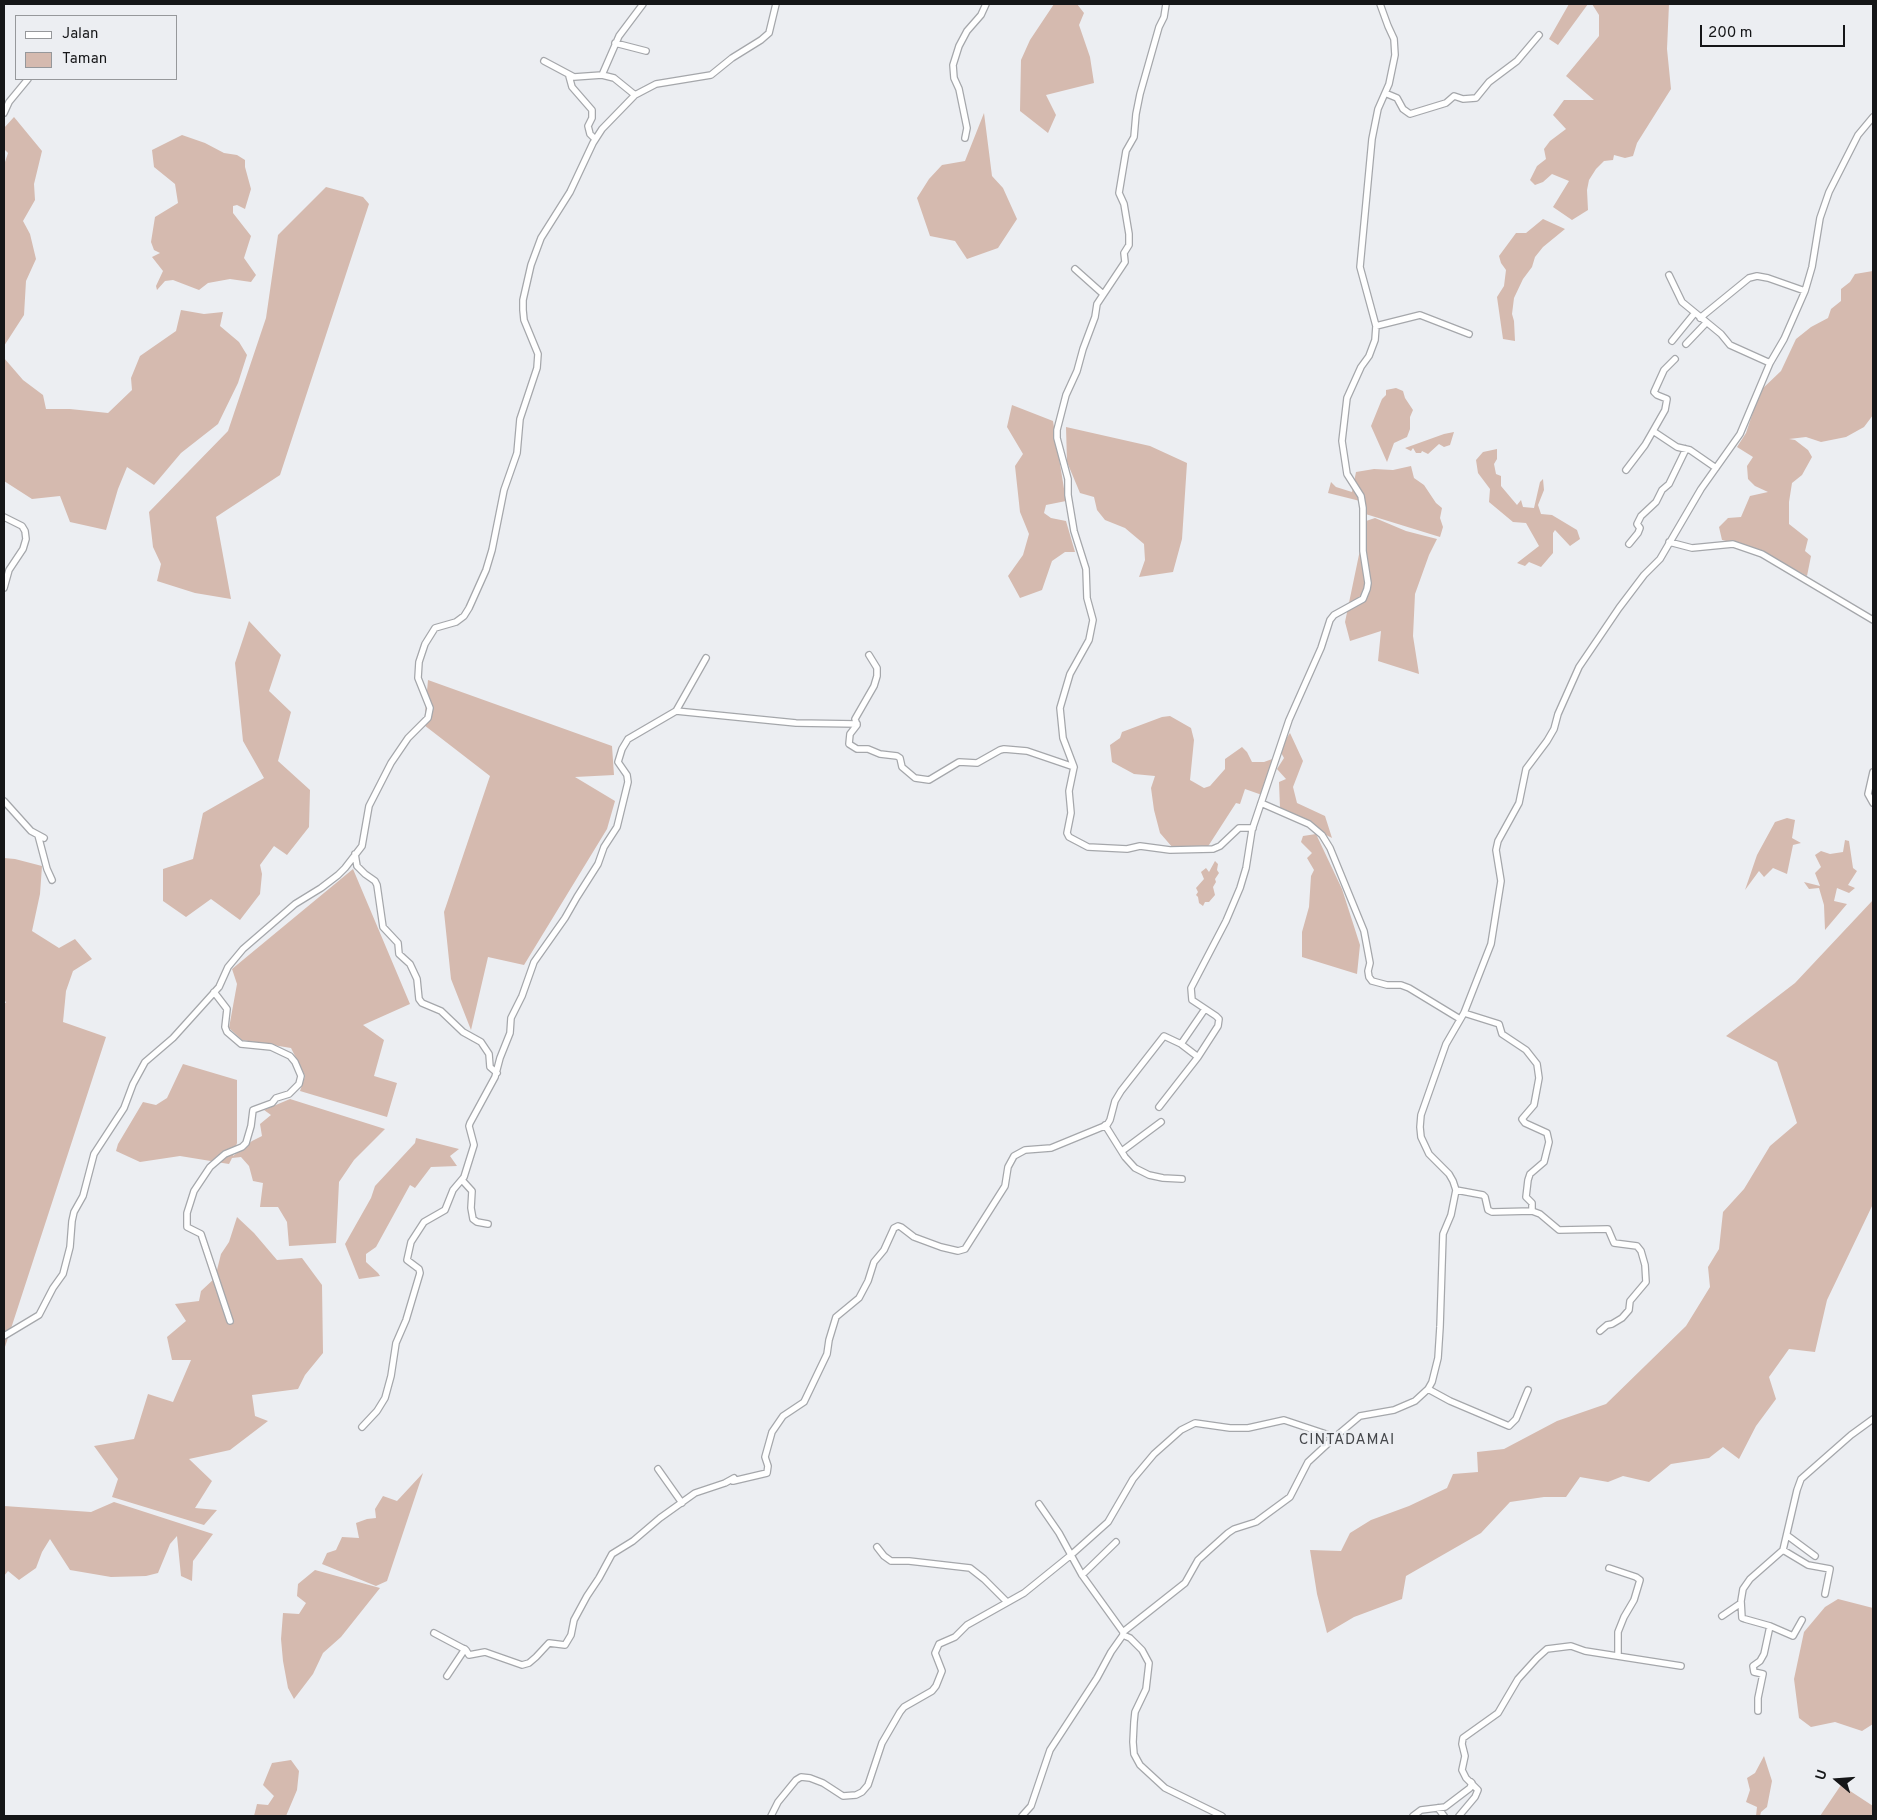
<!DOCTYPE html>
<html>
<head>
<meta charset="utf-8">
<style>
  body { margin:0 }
  #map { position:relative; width:1877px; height:1820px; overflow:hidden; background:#eceef2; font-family:Overpass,sans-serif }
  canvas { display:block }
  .frame { position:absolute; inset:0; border:5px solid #151618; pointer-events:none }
  .legend { position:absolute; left:15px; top:15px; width:162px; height:65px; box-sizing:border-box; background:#eceef2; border:1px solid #96989b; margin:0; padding:6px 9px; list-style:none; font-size:15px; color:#151618 }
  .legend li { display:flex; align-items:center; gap:10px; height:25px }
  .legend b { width:25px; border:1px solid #96989b }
  .north { position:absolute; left:1812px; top:1755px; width:50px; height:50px; -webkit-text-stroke:4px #eceef2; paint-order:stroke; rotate:288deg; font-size:14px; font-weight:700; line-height:20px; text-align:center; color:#151618 }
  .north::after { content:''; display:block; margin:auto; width:18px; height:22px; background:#151618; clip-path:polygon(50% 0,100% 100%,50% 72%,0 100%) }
  .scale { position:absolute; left:1700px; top:25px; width:145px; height:22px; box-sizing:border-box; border:2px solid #151618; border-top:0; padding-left:6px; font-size:15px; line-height:18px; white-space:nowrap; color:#151618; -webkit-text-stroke:4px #eceef2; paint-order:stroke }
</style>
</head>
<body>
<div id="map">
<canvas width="1877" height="1820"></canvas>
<div class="frame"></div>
<ul class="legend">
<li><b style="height:6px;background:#fff"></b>Jalan</li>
<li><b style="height:14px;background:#d5baaf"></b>Taman</li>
</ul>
<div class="north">U</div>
<div class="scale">200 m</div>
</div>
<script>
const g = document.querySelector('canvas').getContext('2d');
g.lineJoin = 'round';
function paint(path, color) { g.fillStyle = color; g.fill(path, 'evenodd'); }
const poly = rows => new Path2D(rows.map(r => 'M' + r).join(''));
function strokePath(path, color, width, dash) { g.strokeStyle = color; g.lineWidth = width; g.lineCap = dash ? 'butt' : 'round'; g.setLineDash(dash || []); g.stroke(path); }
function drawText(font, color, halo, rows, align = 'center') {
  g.font = font + ' Overpass,sans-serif'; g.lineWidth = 5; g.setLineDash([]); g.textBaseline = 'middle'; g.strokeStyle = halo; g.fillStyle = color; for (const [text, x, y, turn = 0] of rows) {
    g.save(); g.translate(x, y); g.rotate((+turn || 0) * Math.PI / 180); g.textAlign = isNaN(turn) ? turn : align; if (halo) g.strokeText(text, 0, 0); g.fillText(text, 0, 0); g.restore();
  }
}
const green = poly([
  [1054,4,1077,4,1084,13,1079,25,1090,57,1094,83,1046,95,1056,115,1048,133,1020,111,1021,60,1030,40],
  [1569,4,1588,4,1558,45,1549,39],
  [1592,4,1669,4,1667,49,1671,89,1637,143,1633,156,1625,158,1614,155,1613,160,1604,161,1596,169,1589,180,1587,190,1588,210,1572,220,1553,207,1569,181,1552,174,1543,182,1535,185,1530,180,1537,166,1546,159,1544,149,1550,141,1566,129,1553,115,1564,100,1594,100,1566,76,1599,36,1599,15],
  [984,113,992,176,1003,188,1017,219,998,248,967,259,955,241,930,236,917,198,929,179,942,165,965,161],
  [14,117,42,151,34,184,35,200,23,221,30,234,36,259,26,281,24,315,4,346,4,162,5,162,8,153,4,149,4,128],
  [182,135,205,143,224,153,237,155,245,160,245,167,251,189,245,209,237,205,233,206,233,213,251,236,244,258,256,275,251,282,230,279,208,283,199,290,173,280,165,281,157,290,156,286,163,271,152,257,160,253,154,250,151,242,155,217,178,203,175,184,154,167,152,150],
  [326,187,363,197,369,204,280,475,216,517,231,599,195,593,157,581,161,564,153,547,149,512,228,431,266,318,278,235],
  [1543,219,1565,229,1543,247,1535,257,1532,267,1523,279,1514,298,1512,314,1514,321,1515,341,1503,339,1497,297,1504,286,1506,270,1501,263,1499,256,1516,233,1526,233],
  [1873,271,1873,415,1864,427,1846,437,1821,442,1806,437,1789,439,1795,440,1808,450,1812,457,1802,475,1792,483,1789,502,1789,524,1808,539,1805,551,1811,556,1807,576,1752,547,1722,540,1719,527,1728,518,1741,517,1750,496,1768,492,1755,486,1748,479,1747,466,1753,457,1737,447,1746,433,1760,391,1781,371,1796,339,1811,327,1828,318,1831,309,1841,301,1841,289,1850,282,1855,274],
  [181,310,204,314,223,312,220,326,239,342,247,355,238,383,218,424,181,453,154,485,127,467,118,489,106,530,70,522,60,496,32,499,4,481,4,358,23,380,43,395,46,409,70,409,108,413,132,390,131,378,140,356,176,331],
  [1396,388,1403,391,1405,398,1413,410,1410,417,1410,429,1407,437,1394,443,1387,462,1371,426,1382,399,1386,395,1386,390],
  [1012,405,1053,421,1066,501,1046,505,1044,513,1051,518,1066,521,1075,552,1065,552,1052,561,1042,590,1020,598,1008,576,1023,555,1029,534,1020,512,1015,466,1023,454,1007,427],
  [1066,427,1150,446,1187,463,1182,539,1173,572,1139,577,1145,560,1144,544,1125,528,1105,520,1097,510,1094,497,1080,493,1067,462],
  [1454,432,1450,445,1444,447,1439,444,1428,454,1422,451,1421,453,1416,453,1413,448,1411,451,1405,448,1444,434],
  [1497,449,1497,459,1494,464,1496,474,1501,476,1501,486,1517,505,1521,500,1523,507,1534,508,1540,482,1543,479,1544,490,1538,505,1541,514,1552,515,1577,530,1580,539,1570,546,1555,530,1553,533,1553,553,1541,567,1529,562,1525,566,1517,563,1539,546,1526,523,1513,522,1489,502,1490,489,1478,473,1476,460,1483,452],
  [1411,466,1414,478,1424,485,1436,503,1442,508,1440,518,1443,527,1440,537,1359,512,1360,501,1328,493,1331,482,1336,487,1352,492,1356,472,1374,469,1393,470],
  [1375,518,1406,531,1437,539,1429,555,1415,594,1413,636,1419,674,1378,661,1381,631,1350,641,1345,622,1366,521],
  [249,621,281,655,269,691,291,712,278,761,310,790,309,827,287,855,274,846,260,865,262,874,260,894,240,920,211,899,186,917,163,901,163,869,193,859,203,813,264,778,243,741,235,663],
  [428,680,612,746,614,775,575,777,615,801,607,829,524,965,488,957,471,1030,451,979,444,912,490,776,424,725],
  [1170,716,1191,728,1194,740,1190,780,1204,788,1210,786,1225,769,1225,759,1242,747,1247,752,1252,762,1264,762,1275,758,1262,795,1245,789,1240,804,1236,803,1207,848,1173,848,1160,833,1154,810,1151,788,1155,776,1134,774,1112,762,1110,745,1120,738,1122,732,1162,717],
  [1290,733,1303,761,1293,787,1297,803,1325,816,1332,838,1289,816,1280,808,1279,782,1286,779,1277,769,1284,758,1279,749],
  [1787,818,1795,820,1792,838,1801,843,1793,845,1787,874,1773,868,1764,877,1759,871,1745,890,1757,855,1775,822],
  [1316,834,1342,889,1360,945,1357,974,1302,957,1302,932,1309,907,1311,876,1314,870,1307,858,1312,853,1301,842,1303,836],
  [1845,840,1849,841,1853,868,1857,871,1848,885,1855,888,1849,893,1837,888,1834,901,1847,904,1825,930,1824,905,1819,888,1809,889,1804,882,1820,886,1815,873,1821,867,1815,855,1821,851,1830,854,1843,852],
  [4,858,15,859,42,866,40,894,32,931,59,948,75,939,92,959,73,971,66,991,63,1022,106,1037,4,1350,4,1003,6,1003,4,998],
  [1215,861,1218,864,1217,870,1219,873,1215,879,1216,882,1213,887,1215,895,1209,902,1205,902,1203,906,1199,903,1198,897,1196,895,1198,892,1196,888,1204,879,1201,872,1206,868,1209,872],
  [353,869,410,1004,363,1025,384,1040,374,1076,397,1083,387,1117,300,1091,305,1076,291,1048,242,1040,229,1028,237,984,232,969],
  [1873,900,1873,1204,1827,1300,1815,1352,1789,1349,1769,1377,1776,1399,1756,1426,1739,1459,1723,1447,1709,1458,1671,1464,1649,1482,1623,1476,1608,1482,1580,1477,1566,1497,1544,1497,1510,1502,1481,1533,1406,1576,1402,1599,1354,1617,1327,1633,1317,1594,1310,1550,1341,1551,1350,1533,1371,1520,1409,1506,1447,1488,1453,1474,1478,1472,1477,1452,1504,1449,1557,1421,1606,1404,1686,1326,1710,1287,1708,1267,1719,1249,1723,1212,1744,1189,1770,1146,1797,1123,1777,1062,1726,1036,1795,983],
  [183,1064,237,1080,237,1143,233,1156,252,1141,262,1136,260,1124,271,1115,264,1110,290,1099,385,1129,354,1160,339,1182,336,1243,289,1246,287,1222,278,1207,260,1207,263,1183,253,1181,249,1166,241,1157,232,1158,229,1164,180,1156,140,1162,116,1151,118,1144,143,1102,156,1105,167,1098],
  [416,1138,459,1149,450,1156,457,1166,431,1167,415,1188,410,1185,376,1247,366,1254,366,1262,378,1273,380,1276,359,1279,345,1244,371,1198,375,1186,415,1143],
  [237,1217,254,1233,277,1260,302,1258,322,1285,323,1353,305,1375,298,1389,252,1395,255,1416,268,1421,230,1450,189,1459,212,1481,195,1508,217,1510,204,1525,112,1497,118,1479,94,1446,134,1439,148,1394,173,1402,191,1360,172,1360,167,1337,186,1321,175,1304,199,1301,201,1291,215,1278,221,1254,229,1242],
  [423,1473,387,1581,376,1586,322,1564,327,1553,336,1550,342,1537,359,1538,356,1523,367,1519,376,1518,375,1509,383,1496,397,1501],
  [114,1502,213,1534,193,1561,192,1581,181,1576,177,1536,170,1544,158,1573,146,1576,111,1577,70,1570,50,1539,42,1552,36,1568,19,1580,8,1571,4,1576,4,1506,91,1512],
  [315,1570,380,1588,341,1637,323,1653,313,1674,294,1699,288,1688,283,1661,281,1639,283,1613,299,1614,306,1603,297,1596,298,1584],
  [1838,1599,1873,1608,1873,1724,1862,1731,1835,1722,1811,1727,1799,1718,1794,1679,1804,1632,1825,1607],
  [1764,1756,1772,1781,1767,1807,1761,1812,1760,1816,1756,1816,1757,1807,1746,1802,1750,1790,1747,1778,1755,1773],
  [291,1760,299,1771,297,1790,286,1816,254,1816,257,1804,268,1805,274,1796,263,1785,272,1763],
  [1841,1785,1873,1806,1873,1816,1820,1816]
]);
const minor = poly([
  [615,43,646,51],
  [544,61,574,77,602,75,614,78,635,95],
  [602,75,619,36,643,4],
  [569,76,572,87,592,110,592,118,588,126,590,134,595,139],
  [1385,93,1397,98,1403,109,1410,114,1446,103,1454,96,1463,99,1476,98,1489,82,1517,61,1539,35],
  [4,113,9,102,28,79],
  [965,138,967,128,959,89,954,78,953,65,959,46,967,31,981,15,986,4],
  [1075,269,1103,294],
  [1669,275,1682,302,1721,334,1730,345,1770,363],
  [1700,318,1749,278,1757,276,1768,278,1805,291],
  [1376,326,1420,315,1469,334],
  [1672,341,1694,314],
  [1686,344,1706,323],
  [1653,431,1677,447,1690,450,1716,468],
  [1626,470,1645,445,1665,410,1667,399,1657,395,1654,392,1664,370,1675,359],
  [4,517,22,526,25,531,26,539,23,549,9,570,4,588],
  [1669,542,1692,548,1733,544,1762,554,1873,620],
  [1629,544,1638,533,1640,528,1637,524,1641,516,1656,502,1662,490,1669,484,1686,449],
  [869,655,877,668,877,676,874,686,855,719,857,725,850,734,849,744,857,749,868,749,880,754,897,756,900,758,902,767,915,778,929,780,959,762,977,763,1000,750,1004,749,1027,751,1074,767,1069,791,1071,813,1067,833,1069,837,1088,847,1127,849,1140,846,1170,850,1213,849,1220,846,1239,828,1253,828],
  [676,711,796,723,857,724],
  [1074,767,1063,738,1060,708,1070,674,1089,640,1093,620,1087,598,1086,569,1074,531,1068,495,1068,479,1057,438,1057,430,1066,395,1077,371,1083,349,1095,317,1097,304,1125,262,1124,253,1129,245,1129,234,1124,204,1119,193,1126,151,1134,137,1136,114,1140,94,1159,27,1164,17,1166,4],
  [1873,772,1868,794,1873,803],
  [4,801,31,831,44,838],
  [1261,803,1309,824,1322,835,1330,848,1364,931,1370,963,1368,971,1369,977,1372,981,1387,985,1401,985,1409,988,1460,1019],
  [38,835,47,869,52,880],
  [355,854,357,866,365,874,375,881,377,885,383,927,398,943,399,954,410,964,417,979,419,999,422,1003,441,1011,463,1032,481,1042,489,1054,490,1067,497,1073],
  [214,992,227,1009,225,1027,227,1032,241,1044,271,1047,290,1056,295,1062,301,1076,299,1084,289,1094,276,1098,272,1103,253,1110,251,1126,246,1143,242,1147,225,1154,210,1167,194,1191,187,1213,187,1227,201,1234,230,1321],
  [1181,1044,1198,1057],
  [1159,1107,1198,1057,1218,1026,1219,1019,1216,1016,1192,1000,1191,988,1226,921,1240,888,1246,868,1252,830,1289,720,1321,648,1330,620,1334,615,1363,599,1367,589,1368,583,1363,551,1363,508,1361,496,1347,474,1342,441,1347,398,1361,367,1369,356,1375,340,1376,326,1360,267,1372,139,1378,109,1389,84,1395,55,1394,39,1388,26,1380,4],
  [1105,1125,1125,1157,1135,1168,1149,1175,1163,1178,1182,1179],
  [1122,1151,1161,1122],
  [462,1180,472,1191,471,1208,473,1219,477,1222,488,1224],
  [1456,1190,1483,1195,1485,1197,1488,1210,1492,1212,1532,1211,1532,1203,1526,1197,1528,1180,1530,1174,1544,1162,1549,1142,1547,1133,1525,1123,1522,1119,1534,1105,1539,1078,1537,1064,1526,1050,1502,1034,1499,1024,1464,1013],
  [1532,1211,1540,1214,1559,1230,1608,1229,1614,1243,1637,1246,1641,1251,1645,1265,1646,1282,1630,1301,1629,1310,1622,1318,1612,1324,1607,1325,1600,1331],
  [4,1336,39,1315,53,1288,63,1274,70,1247,72,1221,74,1212,83,1196,94,1154,124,1108,133,1084,145,1062,173,1038,219,987,228,967,243,949,295,904,321,888,338,875,345,868,362,846,369,806,391,763,408,738,428,718,430,708,418,678,419,662,425,644,435,628,456,622,464,616,469,608,486,570,492,550,504,490,517,453,520,419,537,368,538,354,524,320,523,310,523,300,531,265,541,238,570,192,593,143,602,129,635,95,656,84,711,75,732,58,761,40,769,33,776,4],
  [1428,1389,1450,1401,1509,1426,1516,1419,1528,1390],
  [362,1427,377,1411,385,1398,391,1376,396,1343,406,1320,420,1273,419,1269,407,1260,411,1242,424,1222,445,1210,453,1190,464,1177,474,1145,469,1126,470,1123,495,1077,500,1058,510,1033,511,1018,522,996,534,962,565,918,577,897,598,864,604,847,617,827,628,782,627,775,618,762,622,749,628,739,676,711,706,658],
  [658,1469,682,1503],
  [733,1481,767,1473,768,1466,765,1457,772,1432,783,1416,804,1402,827,1354,829,1340,836,1317,859,1298,868,1281,874,1262,884,1250,894,1228,898,1226,901,1227,914,1237,941,1247,958,1251,965,1249,1005,1186,1008,1167,1014,1156,1025,1150,1051,1148,1107,1125,1110,1120,1115,1101,1121,1091,1164,1036,1181,1044,1205,1009],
  [1788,1536,1815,1556],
  [877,1547,884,1556,891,1561,909,1561,970,1568,984,1579,1007,1602],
  [1783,1550,1808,1565,1830,1569,1825,1594],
  [1609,1568,1636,1577,1640,1580,1634,1600,1624,1617,1618,1632,1618,1656],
  [1082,1575,1116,1542],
  [1722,1616,1741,1603],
  [1802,1620,1793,1636,1770,1626,1745,1619,1742,1618,1741,1601,1743,1589,1750,1579,1783,1550,1797,1490,1801,1479,1851,1435,1873,1419],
  [1123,1632,1185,1583,1198,1560,1228,1533,1234,1529,1256,1522,1290,1497,1308,1462,1335,1437],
  [434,1633,466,1650,469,1655,485,1652,522,1665,529,1663,536,1657,549,1643,565,1645,571,1635,574,1620,587,1596,599,1578,612,1554,633,1541,660,1518,695,1493,725,1483,734,1478],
  [1123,1635,1130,1638,1142,1650,1149,1663,1146,1689,1135,1712,1134,1722,1133,1742,1134,1754,1140,1765,1165,1788,1222,1816],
  [447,1676,465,1649],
  [1758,1711,1758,1698,1763,1674,1754,1672,1753,1666,1760,1661,1764,1654,1770,1626],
  [1438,1808,1444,1816],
  [771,1816,778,1802,796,1780,801,1777,810,1778,823,1783,843,1796,856,1795,862,1792,868,1785,882,1743,900,1712,904,1707,932,1691,936,1686,942,1671,935,1653,939,1644,955,1637,967,1625,1024,1593,1071,1555,1059,1533,1039,1504],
  [1022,1816,1031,1806,1050,1750,1097,1678,1111,1652,1123,1635,1123,1632,1082,1575,1071,1555,1108,1522,1133,1479,1154,1454,1181,1430,1195,1423,1230,1428,1248,1428,1284,1420,1335,1437,1360,1416,1394,1410,1415,1401,1428,1389,1432,1382,1438,1358,1440,1327,1443,1234,1451,1215,1456,1190,1453,1181,1449,1174,1429,1154,1421,1137,1420,1127,1421,1115,1446,1044,1464,1013,1491,944,1501,881,1496,850,1498,841,1519,803,1526,769,1547,741,1554,729,1558,714,1579,667,1619,608,1644,575,1660,559,1701,489,1740,434,1770,363,1784,339,1805,291,1812,267,1820,218,1829,192,1858,135,1873,117],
  [1413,1816,1421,1810,1445,1807,1470,1788,1472,1783,1471,1782],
  [1459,1816,1475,1797,1478,1790,1466,1778,1462,1770,1465,1756,1462,1744,1463,1738,1498,1713,1518,1679,1537,1658,1547,1649,1571,1646,1585,1651,1681,1666]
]);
const quarterNames = [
  ["CINTADAMAI",1347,1441]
];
paint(green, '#d5baaf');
strokePath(minor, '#a5a7ab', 8);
strokePath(minor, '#fff', 5.5);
g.letterSpacing = '1px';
drawText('15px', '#45474b', '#eceef2', quarterNames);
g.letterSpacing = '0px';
</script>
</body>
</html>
